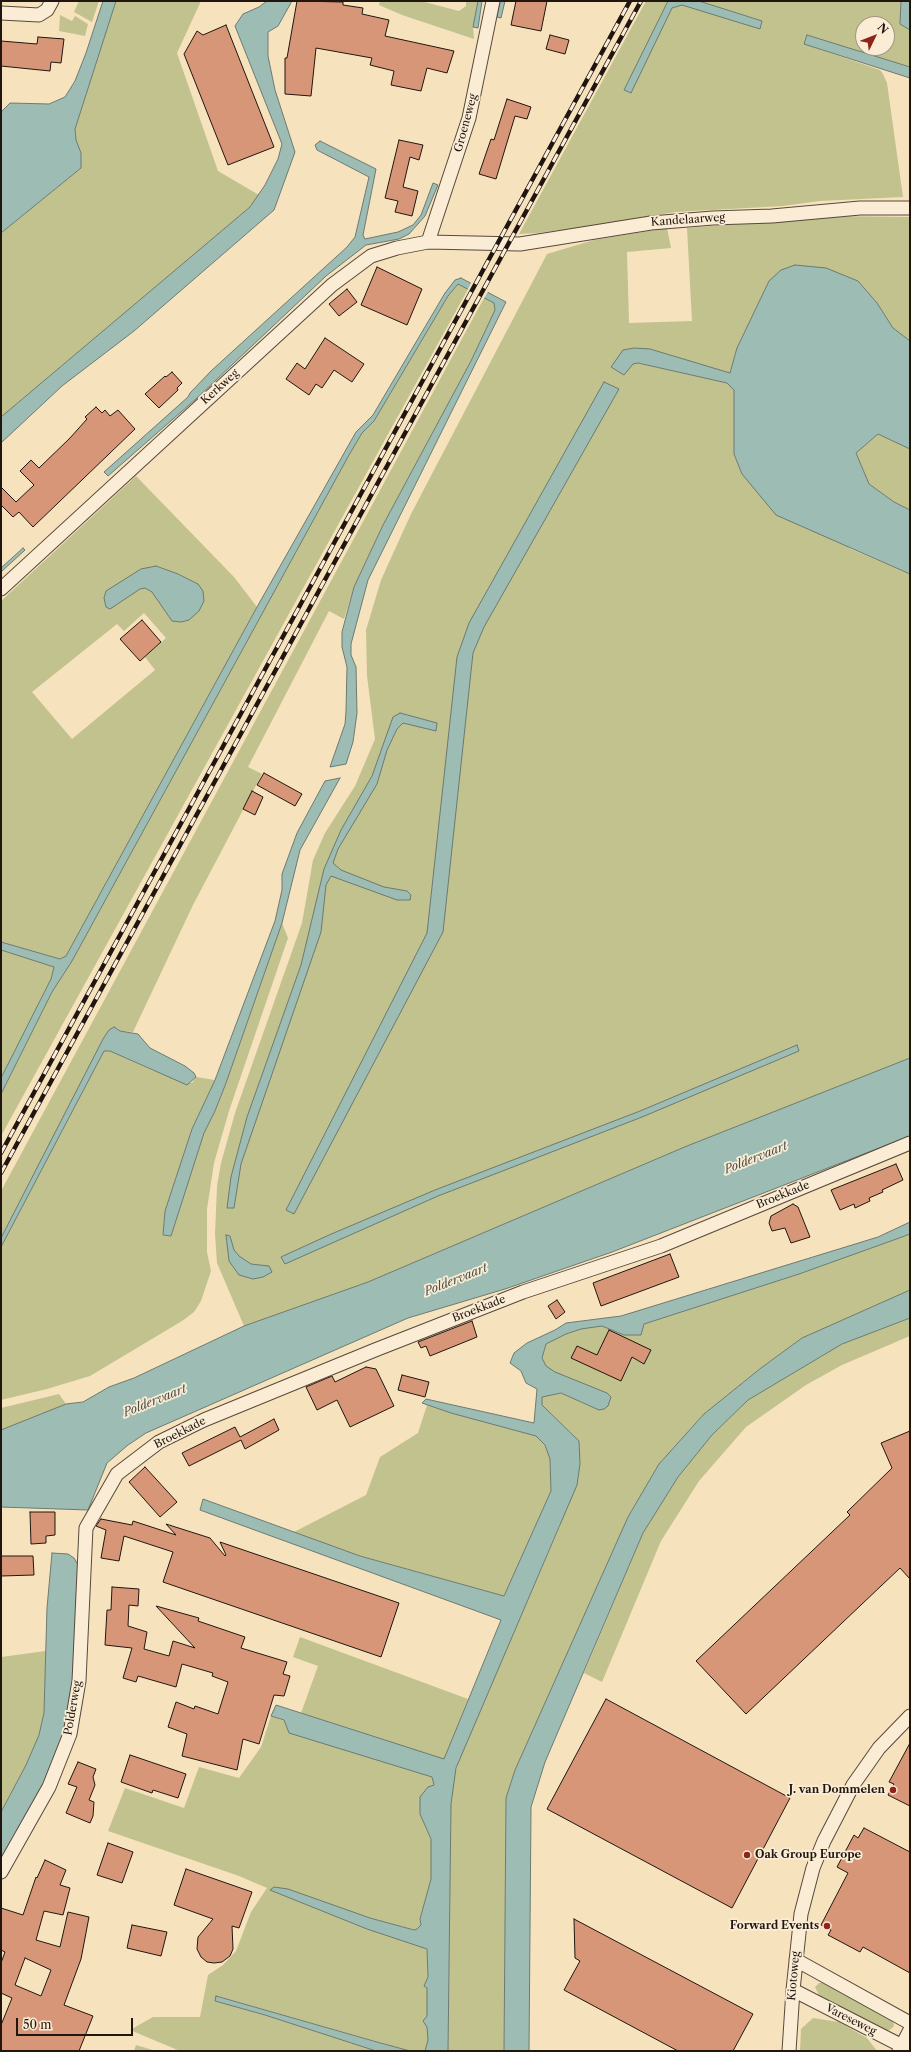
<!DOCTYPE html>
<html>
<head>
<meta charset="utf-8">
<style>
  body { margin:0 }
  #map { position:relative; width:911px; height:2052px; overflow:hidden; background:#f7e2be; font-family:"Libre Caslon Text",serif }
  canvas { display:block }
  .frame { position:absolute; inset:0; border:2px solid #20160f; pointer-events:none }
  .north { position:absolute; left:855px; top:16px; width:40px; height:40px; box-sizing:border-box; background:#faecd5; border:1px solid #a39686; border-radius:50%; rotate:47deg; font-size:11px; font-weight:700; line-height:16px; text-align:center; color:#20160f }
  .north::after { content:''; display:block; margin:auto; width:14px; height:18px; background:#8f2418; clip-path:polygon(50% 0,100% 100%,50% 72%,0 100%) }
  .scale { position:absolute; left:16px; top:2018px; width:117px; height:18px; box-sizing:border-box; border:2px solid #20160f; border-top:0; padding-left:5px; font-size:12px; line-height:14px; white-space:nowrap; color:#20160f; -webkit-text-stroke:3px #faecd5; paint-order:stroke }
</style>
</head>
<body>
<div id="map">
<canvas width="911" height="2052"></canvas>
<div class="frame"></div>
<div class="north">N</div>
<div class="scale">50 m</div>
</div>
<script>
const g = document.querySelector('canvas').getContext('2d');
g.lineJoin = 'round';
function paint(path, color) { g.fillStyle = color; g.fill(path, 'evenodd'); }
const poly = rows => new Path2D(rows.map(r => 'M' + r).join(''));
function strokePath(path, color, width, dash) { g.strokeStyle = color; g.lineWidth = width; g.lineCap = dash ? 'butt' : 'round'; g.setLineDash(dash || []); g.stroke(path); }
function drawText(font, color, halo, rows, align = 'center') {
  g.font = font + ' "Libre Caslon Text",serif'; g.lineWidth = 3.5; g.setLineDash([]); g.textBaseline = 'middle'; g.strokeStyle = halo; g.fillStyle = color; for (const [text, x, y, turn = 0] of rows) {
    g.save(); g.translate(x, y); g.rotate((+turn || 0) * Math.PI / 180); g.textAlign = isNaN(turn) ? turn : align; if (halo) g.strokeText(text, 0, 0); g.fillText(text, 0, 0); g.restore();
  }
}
const green = poly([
  [79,1,99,1,92,22,74,12],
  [116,1,201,1,177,53,218,171,259,195,250,207,1,417,1,233,81,168,81,153,76,140,75,129],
  [380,1,421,1,459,11,466,6,466,1,478,1,473,27,474,39,402,15,379,5],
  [646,1,668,1,624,90,630,93,671,8,682,4,760,29,762,21,699,1,901,1,900,24,910,30,910,67,807,35,804,44,880,70,883,74,887,83,903,197,820,201,783,206,676,212,584,227,538,233,519,234],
  [863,24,887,24,887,48,863,48],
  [60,15,72,21,75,16,88,24,85,36,59,31],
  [832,216,910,217,910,341,893,328,877,303,858,281,769,281,737,348,730,374,650,349,633,364,637,363,727,383,734,390,734,454,742,474,851,549,910,574,910,1058,687,1146,368,1282,244,1326,217,1263,215,1234,217,1186,221,1163,235,1113,302,923,313,860,325,833,355,786,375,739,367,676,366,630,381,580,411,514,547,254,594,240,667,228,671,248,627,252,629,323,692,321,687,228],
  [458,284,468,289,467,291,1,1136,1,1094,52,992,72,961,349,455,362,433,374,421,448,296],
  [484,298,495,303,495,310,471,361,383,525,354,587,344,619,329,611,248,767,262,774,193,905,133,1032,120,1031,114,1027,109,1030,1,1238,1,1191],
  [878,434,910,449,910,510,894,502,869,484,856,453],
  [136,476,234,577,257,607,66,956,60,959,1,942,1,601],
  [156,566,178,574,198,584,173,621,152,592,145,588,140,589],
  [144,613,166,638,145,657,155,670,72,739,32,692,117,624,124,631],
  [282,923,288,938,229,1111,214,1163,207,1209,207,1252,211,1271,201,1301,194,1312,182,1321,90,1376,47,1389,1,1400,1,1247,104,1051,110,1051,152,1070,192,1083,196,1077,215,1080,192,1129,165,1211,163,1235,171,1236,204,1133,215,1111,226,1083],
  [1,950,54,967,51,979,1,1078],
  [910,1234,910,1290,802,1338,761,1368,704,1414,659,1464,628,1517,515,1770,506,1798,504,2051,448,2051,451,1804,453,1779,462,1752,560,1526,579,1441,542,1405,542,1397,561,1393,599,1410,545,1366,542,1358,546,1344,566,1334,581,1329,602,1326,624,1335,644,1324,799,1274],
  [910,1318,910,1336,842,1365,806,1385,746,1427,699,1481,661,1541,602,1682,584,1673,643,1533,678,1477,712,1435,748,1400,842,1344],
  [59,1394,66,1404,1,1431,1,1408],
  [427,1405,536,1436,545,1445,550,1459,551,1491,504,1596,361,1556,292,1533,366,1495,380,1457,418,1433],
  [300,1637,468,1699,444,1760,301,1713,318,1666,293,1657],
  [46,1651,44,1713,39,1735,26,1765,1,1811,1,1657],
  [271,1716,432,1776,434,1785,420,1814,431,1839,431,1879,420,1919,421,1925,417,1929,415,1930,370,1918,271,1890,367,1929,427,1949,428,1977,424,1986,427,1988,428,2040,425,2051,410,2051,217,1996,215,2001,265,2015,376,2051,180,2051,130,2030,153,2017,200,2017,208,1975,223,1965,236,1951,251,1912,267,1888,239,1876,108,1831,125,1788,184,1808,199,1767,239,1778,261,1747],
  [819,1983,825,1983,893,2021,894,2026,890,2030,885,2030,819,1995,815,1987],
  [813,2018,839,2022,867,2038,877,2051,800,2051,801,2029],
  [136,2045,156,2051,134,2051]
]);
const water = poly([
  [103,1,116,1,75,129,76,140,81,153,81,168,1,233,1,112,10,103,49,104,65,97,75,81,86,53,103,1],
  [267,1,292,1,278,26,268,32,268,56,275,90,295,152,274,210,134,331,62,386,1,443,1,417,250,207,265,185,278,159,282,144,235,26,243,14,259,7,267,1],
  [478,1,482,1,478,28,473,27,478,1],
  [500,1,505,1,501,18,497,17,500,1],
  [668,1,699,1,762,21,760,29,682,5,672,8,631,93,624,90,668,1],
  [901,1,910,1,910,30,900,24,901,1],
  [807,35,910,67,910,78,804,44,807,35],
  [320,141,376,169,363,235,365,239,398,232,413,225,421,215,433,183,438,185,425,216,409,234,399,239,366,245,326,276,197,398,108,476,104,472,188,397,190,393,211,371,347,247,355,237,369,177,317,150,315,145,320,141],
  [795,265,826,268,858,281,877,303,893,328,910,341,910,449,878,434,856,453,869,484,894,502,910,510,910,574,776,515,742,474,734,454,734,390,727,383,638,363,633,364,624,375,611,367,623,350,634,348,650,349,730,373,737,348,769,281,781,270,795,265],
  [461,278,506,302,368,580,351,644,351,655,356,667,357,713,353,742,346,764,330,767,345,724,346,712,347,667,342,647,342,632,354,587,383,525,471,361,495,310,494,303,458,284,448,296,374,421,362,433,349,455,72,961,52,992,1,1094,1,1078,51,979,54,967,1,950,1,942,60,959,66,956,257,607,356,432,373,415,445,293,455,280,461,278],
  [604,382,619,389,484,627,473,653,443,932,294,1214,286,1210,427,933,457,657,469,623,604,382],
  [23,548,25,550,1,572,1,568,23,548],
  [156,566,178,574,198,584,203,591,204,601,199,611,189,620,181,622,172,621,152,592,145,588,140,589,110,609,106,607,104,598,106,591,141,569,156,566],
  [400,713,437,723,436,731,403,723,397,729,387,750,377,784,338,849,333,863,341,870,384,887,407,891,411,895,410,900,397,900,331,876,326,885,321,932,241,1164,234,1208,227,1208,231,1177,247,1117,301,965,324,869,341,830,372,776,393,717,400,713],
  [340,778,300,850,282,923,226,1083,215,1111,204,1133,171,1236,163,1235,165,1211,192,1129,215,1080,275,921,282,890,282,874,297,833,325,781,340,778],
  [114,1027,120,1031,138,1034,150,1048,185,1066,194,1073,196,1077,187,1085,110,1051,104,1051,1,1247,1,1238,103,1039,109,1030,114,1027],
  [797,1045,799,1051,642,1117,438,1196,285,1264,281,1257,329,1235,435,1190,640,1111,797,1045],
  [910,1058,910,1136,612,1252,505,1289,408,1318,146,1433,128,1445,107,1463,88,1510,1,1507,1,1430,66,1404,83,1402,109,1387,134,1378,244,1326,368,1282,687,1146,910,1058],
  [910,1222,910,1234,902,1237,799,1274,644,1324,641,1335,624,1335,602,1326,581,1329,566,1334,546,1344,542,1358,546,1366,555,1372,607,1393,611,1397,608,1406,604,1409,599,1410,561,1393,542,1397,542,1405,579,1441,580,1464,577,1485,456,1768,451,1804,448,2051,425,2051,428,2040,427,2027,423,2021,427,2016,427,1988,424,1986,428,1977,427,1949,367,1929,270,1890,274,1887,288,1889,370,1918,414,1930,417,1929,421,1925,420,1919,431,1879,431,1839,420,1814,420,1797,428,1787,434,1785,432,1777,289,1733,284,1720,271,1716,276,1705,444,1759,501,1620,200,1510,203,1499,360,1556,504,1596,551,1491,550,1459,545,1445,536,1436,451,1413,422,1403,426,1399,534,1423,537,1389,526,1383,521,1371,510,1363,514,1353,527,1343,555,1330,566,1323,621,1316,878,1237,910,1222],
  [226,1235,230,1236,234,1250,239,1256,251,1264,269,1266,272,1272,263,1277,253,1279,239,1275,229,1261,226,1235],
  [910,1290,910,1318,842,1344,748,1400,712,1435,678,1477,643,1533,545,1762,531,1807,529,2051,504,2051,506,1798,515,1770,628,1517,659,1464,704,1414,761,1368,802,1338,910,1290],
  [52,1553,68,1554,74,1558,78,1565,78,1604,73,1684,67,1720,60,1747,47,1779,1,1861,1,1812,26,1765,39,1735,44,1713,47,1608,52,1553],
  [216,1996,377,2042,410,2051,376,2051,265,2015,215,2001,216,1996]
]);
const pier = poly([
  [472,281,489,290,483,300,467,291]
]);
const building = poly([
  [297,1,343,2,343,5,363,8,362,14,389,20,385,36,454,51,447,73,427,68,421,91,391,85,394,71,370,65,372,58,316,48,311,96,285,94,285,58,287,58,297,1],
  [516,1,547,1,541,31,511,25,516,1],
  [226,25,274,147,228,165,184,54,197,31,203,35,226,25],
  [550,35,569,40,565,54,546,49,550,35],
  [38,37,64,39,61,63,51,62,50,71,1,66,1,41,37,44,38,37],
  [507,99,531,107,527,119,515,116,496,179,479,174,491,139,494,140,507,99],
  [399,140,423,145,419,160,410,157,403,187,418,191,412,216,395,212,398,201,385,198,399,140],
  [377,267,422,289,407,325,361,305,377,267],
  [347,289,357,302,339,316,329,304,347,289],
  [325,338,364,364,352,382,334,370,322,388,316,384,309,395,286,379,297,363,305,369,325,338],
  [172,372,182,383,177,388,178,390,159,408,145,394,165,376,166,377,172,372],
  [96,407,102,413,105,410,110,416,118,410,135,429,33,527,19,512,13,517,1,505,1,487,16,502,34,485,20,471,31,460,39,468,70,438,87,419,85,417,96,407],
  [142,620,161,642,140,661,120,639,142,620],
  [264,773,302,794,295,806,257,785,264,773],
  [252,791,263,797,255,815,243,809,252,791],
  [896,1164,903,1180,882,1190,883,1192,869,1198,870,1201,855,1208,854,1204,840,1210,831,1190,896,1164],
  [793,1204,798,1207,810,1237,791,1243,785,1228,772,1231,769,1223,771,1216,793,1204],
  [670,1254,679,1277,601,1306,593,1283,670,1254],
  [557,1300,565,1312,556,1319,548,1306,557,1300],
  [472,1321,477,1337,430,1356,426,1346,421,1348,418,1342,472,1321],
  [609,1330,651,1350,644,1364,632,1357,621,1381,571,1358,577,1346,597,1355,609,1330],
  [366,1367,376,1369,394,1406,350,1427,337,1400,317,1410,306,1387,332,1376,335,1382,366,1367],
  [402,1375,429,1382,425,1397,398,1390,402,1375],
  [274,1419,279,1430,245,1449,241,1440,189,1466,182,1453,235,1427,240,1437,274,1419],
  [910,1431,910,1579,900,1568,746,1714,696,1661,850,1515,847,1512,892,1468,881,1443,910,1431],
  [145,1467,177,1502,160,1517,129,1482,145,1467],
  [30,1512,55,1512,55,1535,46,1536,46,1543,31,1544,30,1512],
  [101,1519,132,1525,133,1521,176,1535,166,1524,210,1538,225,1556,226,1555,220,1542,399,1603,381,1657,163,1582,173,1552,124,1536,119,1561,101,1558,106,1530,96,1526,101,1519],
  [1,1556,33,1556,34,1575,1,1576,1,1556],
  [112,1587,139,1589,138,1606,129,1605,128,1626,147,1632,144,1649,169,1656,173,1641,195,1648,156,1606,199,1618,198,1621,245,1637,241,1648,287,1662,283,1674,290,1676,284,1696,274,1695,259,1744,243,1739,237,1770,182,1756,187,1734,168,1727,176,1702,194,1709,195,1706,218,1714,228,1682,212,1676,213,1673,182,1664,176,1687,138,1676,136,1682,123,1678,132,1648,105,1645,107,1610,111,1610,112,1587],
  [606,1699,790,1798,732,1908,547,1809,606,1699],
  [910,1743,910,1806,888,1795,894,1784,889,1782,910,1743],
  [130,1755,186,1774,178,1798,153,1790,152,1793,121,1782,130,1755],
  [78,1762,96,1769,93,1777,95,1785,89,1800,94,1802,93,1816,90,1823,66,1813,77,1787,68,1784,78,1762],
  [864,1828,910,1852,910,1973,863,1947,860,1952,828,1935,831,1930,821,1925,848,1873,837,1867,854,1835,858,1838,864,1828],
  [108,1843,133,1852,122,1883,97,1875,108,1843],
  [45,1860,66,1870,60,1885,70,1888,63,1915,44,1911,36,1940,60,1947,68,1912,89,1917,81,1959,64,2005,93,2016,79,2051,1,2051,1,2025,12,1998,1,1993,1,1963,5,1952,1,1950,1,1908,23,1915,36,1877,37,1878,45,1860],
  [25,1958,51,1970,41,1996,15,1985,25,1958],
  [186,1869,252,1892,239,1928,232,1926,233,1949,230,1956,222,1962,214,1963,207,1962,201,1957,197,1949,198,1937,213,1919,174,1905,186,1869],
  [574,1919,753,2014,733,2051,678,2051,564,1990,580,1961,575,1958,574,1919],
  [132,1925,167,1932,161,1956,127,1948,132,1925]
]);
const street = poly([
  [1,13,39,15,47,10,52,1],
  [428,242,469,118,493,1],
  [1,589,332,285,371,256,397,248,428,242,520,244,651,223,713,218,772,216,860,208,910,208],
  [1,1872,49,1787,70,1734,79,1681,86,1528,117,1474,159,1442,204,1420,375,1350,523,1292,661,1246,910,1143],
  [796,1960,910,2023],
  [793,1990,910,2050],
  [789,2051,793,1990,801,1914,813,1868,824,1841,853,1785,879,1748,910,1716],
  [899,2051,910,2030]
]);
const rail = poly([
  [1,1153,630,1],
  [1,1173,641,1]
]);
const markers = [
  [893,1790,4,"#8f2418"],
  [747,1855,4,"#8f2418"],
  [827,1926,4,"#8f2418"]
];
const streetNames = [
  ["Groeneweg",466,123,-75],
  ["Kandelaarweg",688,220,-4],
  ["Kerkweg",220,387,-42],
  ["Broekkade",783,1195,-22],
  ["Broekkade",479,1309,-21],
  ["Broekkade",180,1433,-27],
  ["Polderweg",73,1708,-80],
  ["Kiotoweg",794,1976,-85],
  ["Vareseweg",851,2020,27]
];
const poiNames = [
  ["J. van Dommelen",885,1790],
  ["Oak Group Europe",755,1855,"left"],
  ["Forward Events",819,1926]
];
const waterNames = [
  ["Poldervaart",756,1158,-22],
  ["Poldervaart",456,1280,-22],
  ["Poldervaart",155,1401,-22]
];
paint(green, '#c2c28e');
paint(water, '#9dbdb4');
strokePath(water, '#6b7a72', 1);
paint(pier, '#f7e2be');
paint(building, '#d89678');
strokePath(building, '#20160f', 1);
strokePath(street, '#56493b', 15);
strokePath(street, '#faecd5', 13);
strokePath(rail, '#20160f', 4.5);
strokePath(rail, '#faecd5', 3, [9]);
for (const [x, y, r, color] of markers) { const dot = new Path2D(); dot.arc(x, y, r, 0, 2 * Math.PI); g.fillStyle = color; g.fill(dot); strokePath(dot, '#faecd5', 1.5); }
drawText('11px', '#20160f', '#faecd5', streetNames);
drawText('bold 11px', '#20160f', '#faecd5', poiNames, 'right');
drawText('italic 12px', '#4c5049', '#faecd5', waterNames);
</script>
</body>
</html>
